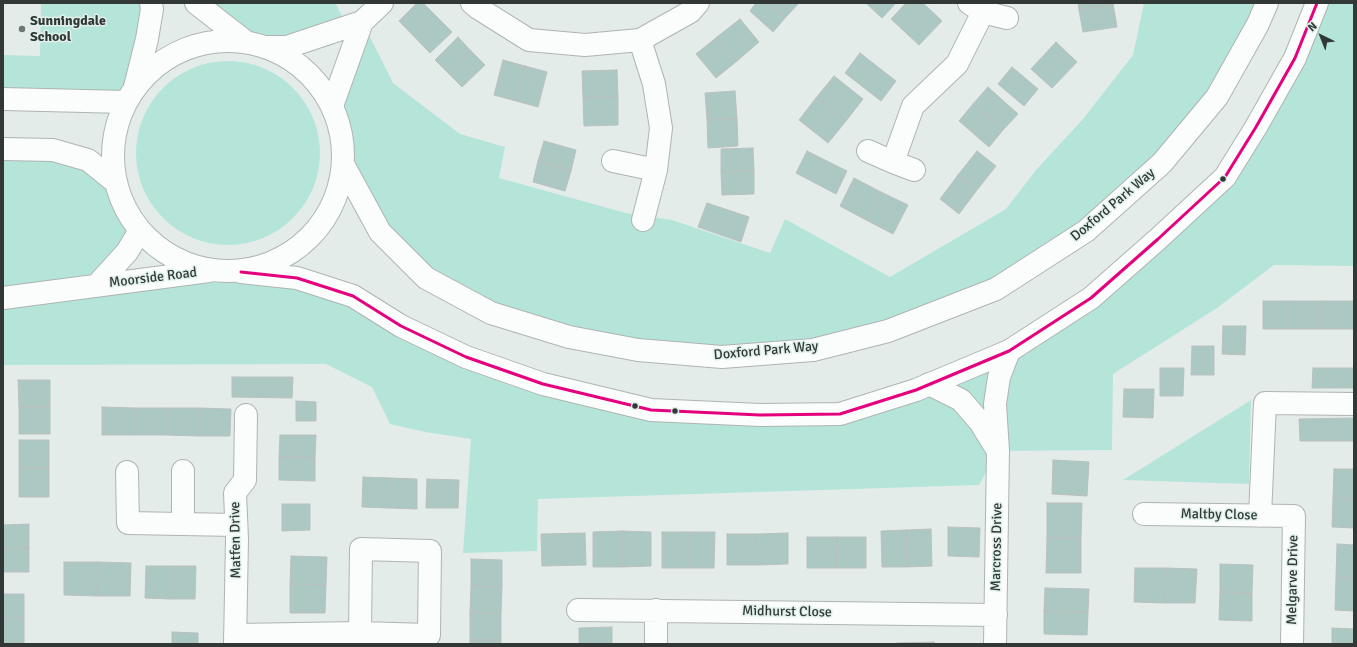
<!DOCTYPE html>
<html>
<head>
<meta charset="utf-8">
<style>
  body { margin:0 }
  #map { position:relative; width:1357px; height:647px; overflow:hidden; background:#e4ecea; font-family:Signika,sans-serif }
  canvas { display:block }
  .frame { position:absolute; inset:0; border:4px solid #313836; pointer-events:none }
  .north { position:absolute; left:1301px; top:16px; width:40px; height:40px; -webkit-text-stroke:3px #e0f0eb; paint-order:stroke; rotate:317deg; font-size:11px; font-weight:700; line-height:16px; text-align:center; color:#313836 }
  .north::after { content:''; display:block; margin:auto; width:14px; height:18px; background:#313836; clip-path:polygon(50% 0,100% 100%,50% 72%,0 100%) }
</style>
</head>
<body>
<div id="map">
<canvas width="1357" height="647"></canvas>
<div class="frame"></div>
<div class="north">N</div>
</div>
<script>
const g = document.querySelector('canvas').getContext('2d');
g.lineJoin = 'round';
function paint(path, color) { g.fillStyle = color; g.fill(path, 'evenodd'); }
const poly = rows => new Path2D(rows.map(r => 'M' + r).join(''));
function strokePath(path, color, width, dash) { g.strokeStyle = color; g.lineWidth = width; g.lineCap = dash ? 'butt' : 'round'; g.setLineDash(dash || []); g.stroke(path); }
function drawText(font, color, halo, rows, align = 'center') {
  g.font = font + ' Signika,sans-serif'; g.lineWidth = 3; g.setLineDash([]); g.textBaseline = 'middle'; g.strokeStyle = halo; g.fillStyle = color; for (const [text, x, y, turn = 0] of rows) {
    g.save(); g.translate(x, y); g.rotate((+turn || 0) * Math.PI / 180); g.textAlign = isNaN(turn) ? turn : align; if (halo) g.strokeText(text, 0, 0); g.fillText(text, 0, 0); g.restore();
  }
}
const green = poly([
  [41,3,151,3,125,102,3,100,3,55,40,56],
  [196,3,334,3,337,6,347,27,268,47,246,42],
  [1144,3,1267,3,1162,163,996,289,888,331,722,357,569,337,426,278,343,164,341,133,332,106,356,41,369,35,393,83,460,134,505,147,499,178,626,213,672,220,770,253,785,219,890,277,1006,209,1036,170,1083,119,1133,55],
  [1317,3,1354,3,1354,266,1274,265,1217,308,1113,374,1112,450,998,451,979,485,538,499,537,551,463,553,471,439,425,432,390,424,372,387,326,364,3,365,3,149,53,150,114,181,121,203,139,232,98,285,209,271,241,272,297,278,401,326,651,410,840,414,1009,351,1225,177],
  '136 153a92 92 0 1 1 184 0a92 92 0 1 1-184 0Z',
  [1251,400,1249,484,1123,480]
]);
const building = poly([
  [417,3,423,3,452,32,430,53,399,21,417,3],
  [756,3,768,3,785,18,773,32,750,11,756,3],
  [768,3,796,3,798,4,785,18,768,3],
  [868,3,896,3,882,18,867,4,868,3],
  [906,3,923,3,942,21,919,45,891,19,906,3],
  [1078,3,1112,3,1113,4,1079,10,1078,3],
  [1113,4,1117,27,1083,32,1079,10,1113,4],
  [740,19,759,42,737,61,717,37,740,19],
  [458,37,471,51,448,73,435,60,458,37],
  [717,37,737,61,716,78,696,54,717,37],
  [1056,42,1077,62,1052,88,1031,69,1056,42],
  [471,51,485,65,462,87,448,73,471,51],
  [860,53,896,81,881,101,845,73,860,53],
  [503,60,525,66,516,101,494,95,503,60],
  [525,66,547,72,538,107,516,101,525,66],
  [1012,67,1038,89,1024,106,998,84,1012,67],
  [617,70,618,97,583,98,582,71,617,70],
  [834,76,863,99,846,121,816,98,834,76],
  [988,87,1018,114,1003,130,973,104,988,87],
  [735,91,737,119,707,120,705,93,735,91],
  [618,97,618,125,584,126,583,98,618,97],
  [816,98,846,121,828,143,799,120,816,98],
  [973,104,1003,130,989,147,959,121,973,104],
  [737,119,738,146,708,148,707,120,737,119],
  [544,141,576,150,571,171,538,161,544,141],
  [753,148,754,171,721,172,721,149,753,148],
  [807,151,847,171,836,194,796,173,807,151],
  [977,151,996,166,977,190,958,175,977,151],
  [538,161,571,171,565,191,533,182,538,161],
  [754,171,754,194,722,195,721,172,754,171],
  [958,175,977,190,959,214,940,199,958,175],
  [854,178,881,192,866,220,840,206,854,178],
  [881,192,908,205,893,234,866,220,881,192],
  [707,203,749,217,741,242,698,227,707,203],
  [1263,301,1288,301,1288,329,1263,329,1263,301],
  [1288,301,1321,301,1321,329,1288,329,1288,301],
  [1321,301,1354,301,1354,329,1321,329,1321,301],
  [1223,326,1246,326,1245,355,1222,354,1223,326],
  [1192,346,1214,346,1214,375,1191,375,1192,346],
  [1160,368,1184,368,1183,396,1160,396,1160,368],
  [1313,368,1354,368,1354,388,1312,388,1313,368],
  [232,377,293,377,292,398,232,397,232,377],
  [18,380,50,380,50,407,19,407,18,380],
  [1124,389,1154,389,1153,418,1123,417,1124,389],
  [296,401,316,402,316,421,296,421,296,401],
  [19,407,50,407,50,434,19,434,19,407],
  [102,407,134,408,134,435,102,435,102,407],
  [134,408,166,408,166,435,134,435,134,408],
  [166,408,198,408,198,436,166,435,166,408],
  [198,408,231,409,230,436,198,436,198,408],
  [1354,418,1354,441,1300,441,1299,419,1354,418],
  [280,435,316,435,315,458,279,457,280,435],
  [19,440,49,440,49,468,19,468,19,440],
  [279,457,315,458,315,481,279,480,279,457],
  [1053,460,1089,462,1087,496,1052,494,1053,460],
  [19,468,49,468,49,497,19,497,19,468],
  [1334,469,1354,469,1354,499,1333,498,1334,469],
  [363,477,390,478,389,508,362,507,363,477],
  [390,478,417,479,417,509,389,508,390,478],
  [427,479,459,480,458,508,426,508,427,479],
  [1333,498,1354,499,1354,528,1332,527,1333,498],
  [1047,503,1082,503,1081,538,1047,538,1047,503],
  [282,504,310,504,310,530,282,531,282,504],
  [29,524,29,548,3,549,3,525,29,524],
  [948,527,980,528,979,557,948,556,948,527],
  [931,529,932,566,907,567,906,530,931,529],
  [906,530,907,567,882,567,881,531,906,530],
  [622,531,651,532,651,566,622,567,622,531],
  [622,531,622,567,593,567,593,532,622,531],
  [662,532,688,532,688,568,662,568,662,532],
  [688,532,715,532,714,568,688,568,688,532],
  [585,533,586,565,542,566,541,534,585,533],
  [788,533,788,564,758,565,757,534,788,533],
  [727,534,757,534,758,565,727,565,727,534],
  [807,537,837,537,836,568,807,568,807,537],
  [837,537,866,537,866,568,836,568,837,537],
  [1047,538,1081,538,1081,573,1046,573,1047,538],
  [1337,544,1354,545,1354,578,1336,578,1337,544],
  [29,548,29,572,3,572,3,549,29,548],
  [291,556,327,557,326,585,290,584,291,556],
  [471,559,502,560,502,587,471,586,471,559],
  [64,562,98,562,97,596,64,595,64,562],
  [98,562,131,563,130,596,97,596,98,562],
  [1220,564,1253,565,1252,593,1220,592,1220,564],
  [146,566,170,566,170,599,145,598,146,566],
  [170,566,196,566,195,599,170,599,170,566],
  [1135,568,1166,568,1165,603,1134,602,1135,568],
  [1166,568,1197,569,1195,603,1165,603,1166,568],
  [1336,578,1354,578,1354,611,1335,610,1336,578],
  [290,584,326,585,325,613,290,613,290,584],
  [471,586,502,587,501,613,470,613,471,586],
  [1045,588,1089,589,1088,612,1044,611,1045,588],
  [1220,592,1252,593,1252,621,1219,620,1220,592],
  [3,594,24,594,24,618,3,618,3,594],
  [1044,611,1088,612,1087,635,1044,634,1044,611],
  [470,613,501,613,501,640,470,640,470,613],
  [3,618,24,618,24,643,3,643,3,618],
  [612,627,612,644,579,644,579,628,612,627],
  [1332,628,1354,629,1354,644,1332,644,1332,628],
  [172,632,198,633,198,644,172,644,172,632],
  [470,640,501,640,501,644,470,644,470,640],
  [934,642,935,644,896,644,896,643,934,642]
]);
const minor = poly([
  [472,3,478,8,529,40,585,45,640,40,690,12,698,3],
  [983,12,1007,18],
  [640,40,654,84,661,128,656,170,643,220],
  [268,47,287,47,362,22],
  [332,106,362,22,382,3],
  [868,151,893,162,913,106,957,64,983,12,969,3],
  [613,161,656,170],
  [893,162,914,170],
  [929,384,961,400,980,422,996,448],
  [127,472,128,523,236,525],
  [1144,514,1294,516,1292,644],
  [1260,516,1265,403,1354,404],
  [183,524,183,471],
  [578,610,996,615],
  [656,610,656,644],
  [235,635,360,633,429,635,430,551,361,549,360,633],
  [235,644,237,539,235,493,245,480,246,415],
  [995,644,998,451,995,404,999,377,1009,351]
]);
const tertiary = poly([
  [196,3,246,42],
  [135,87,147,39,152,9,151,3],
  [97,285,127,252,139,232],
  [3,298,209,271]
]);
const secondary = poly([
  '113 156a115 115 0 1 1 230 0a115 115 0 1 1-230 0Z',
  [3,99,125,102],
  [3,149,53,150,88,160,114,181],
  [343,164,380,232,426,278,491,313,569,337,638,350,722,357,813,350,888,331,996,289,1086,231,1162,163,1217,97,1258,24,1267,3],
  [241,272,297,278,353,296,401,326,466,357,543,384,651,410,760,415,840,414,916,390,1009,351,1091,298,1158,239,1225,177,1256,127,1295,58,1317,3]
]);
const bus1 = poly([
  [241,272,297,278,353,296,401,326,466,357,543,384,651,410,760,415,840,414,916,390,1009,351,1091,298,1158,239,1225,177,1256,127,1295,58,1317,3]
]);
const markers = [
  [22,29,4,"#707775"],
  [1223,179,3.5,"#313836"],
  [635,406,3.5,"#313836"],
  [675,411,3.5,"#313836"]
];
const poiNames = [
  ["Sunningdale",30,21],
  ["School",30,37]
];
const streetNames = [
  ["Doxford Park Way",1113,205,-40],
  ["Moorside Road",153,278,-7],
  ["Doxford Park Way",766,351,-5],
  ["Maltby Close",1219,515,1],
  ["Matfen Drive",236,540,-91],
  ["Marcross Drive",997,547,-89],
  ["Melgarve Drive",1293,580,-89],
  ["Midhurst Close",787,612,1]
];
paint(green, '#b5e5d9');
paint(building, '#acc8c2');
strokePath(building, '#bac0be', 1);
strokePath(minor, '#aeb4b2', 24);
strokePath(tertiary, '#aeb4b2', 24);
strokePath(secondary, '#aeb4b2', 24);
strokePath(minor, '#fbfcfc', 22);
strokePath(tertiary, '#fbfcfc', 22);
strokePath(secondary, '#fbfcfc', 22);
strokePath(bus1, '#e5007d', 3);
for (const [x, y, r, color] of markers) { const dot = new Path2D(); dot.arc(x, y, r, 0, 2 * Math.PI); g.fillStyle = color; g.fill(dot); strokePath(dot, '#e0f0eb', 1.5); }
drawText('bold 14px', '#313836', '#e0f0eb', poiNames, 'left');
drawText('14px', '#313836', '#e0f0eb', streetNames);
</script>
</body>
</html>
